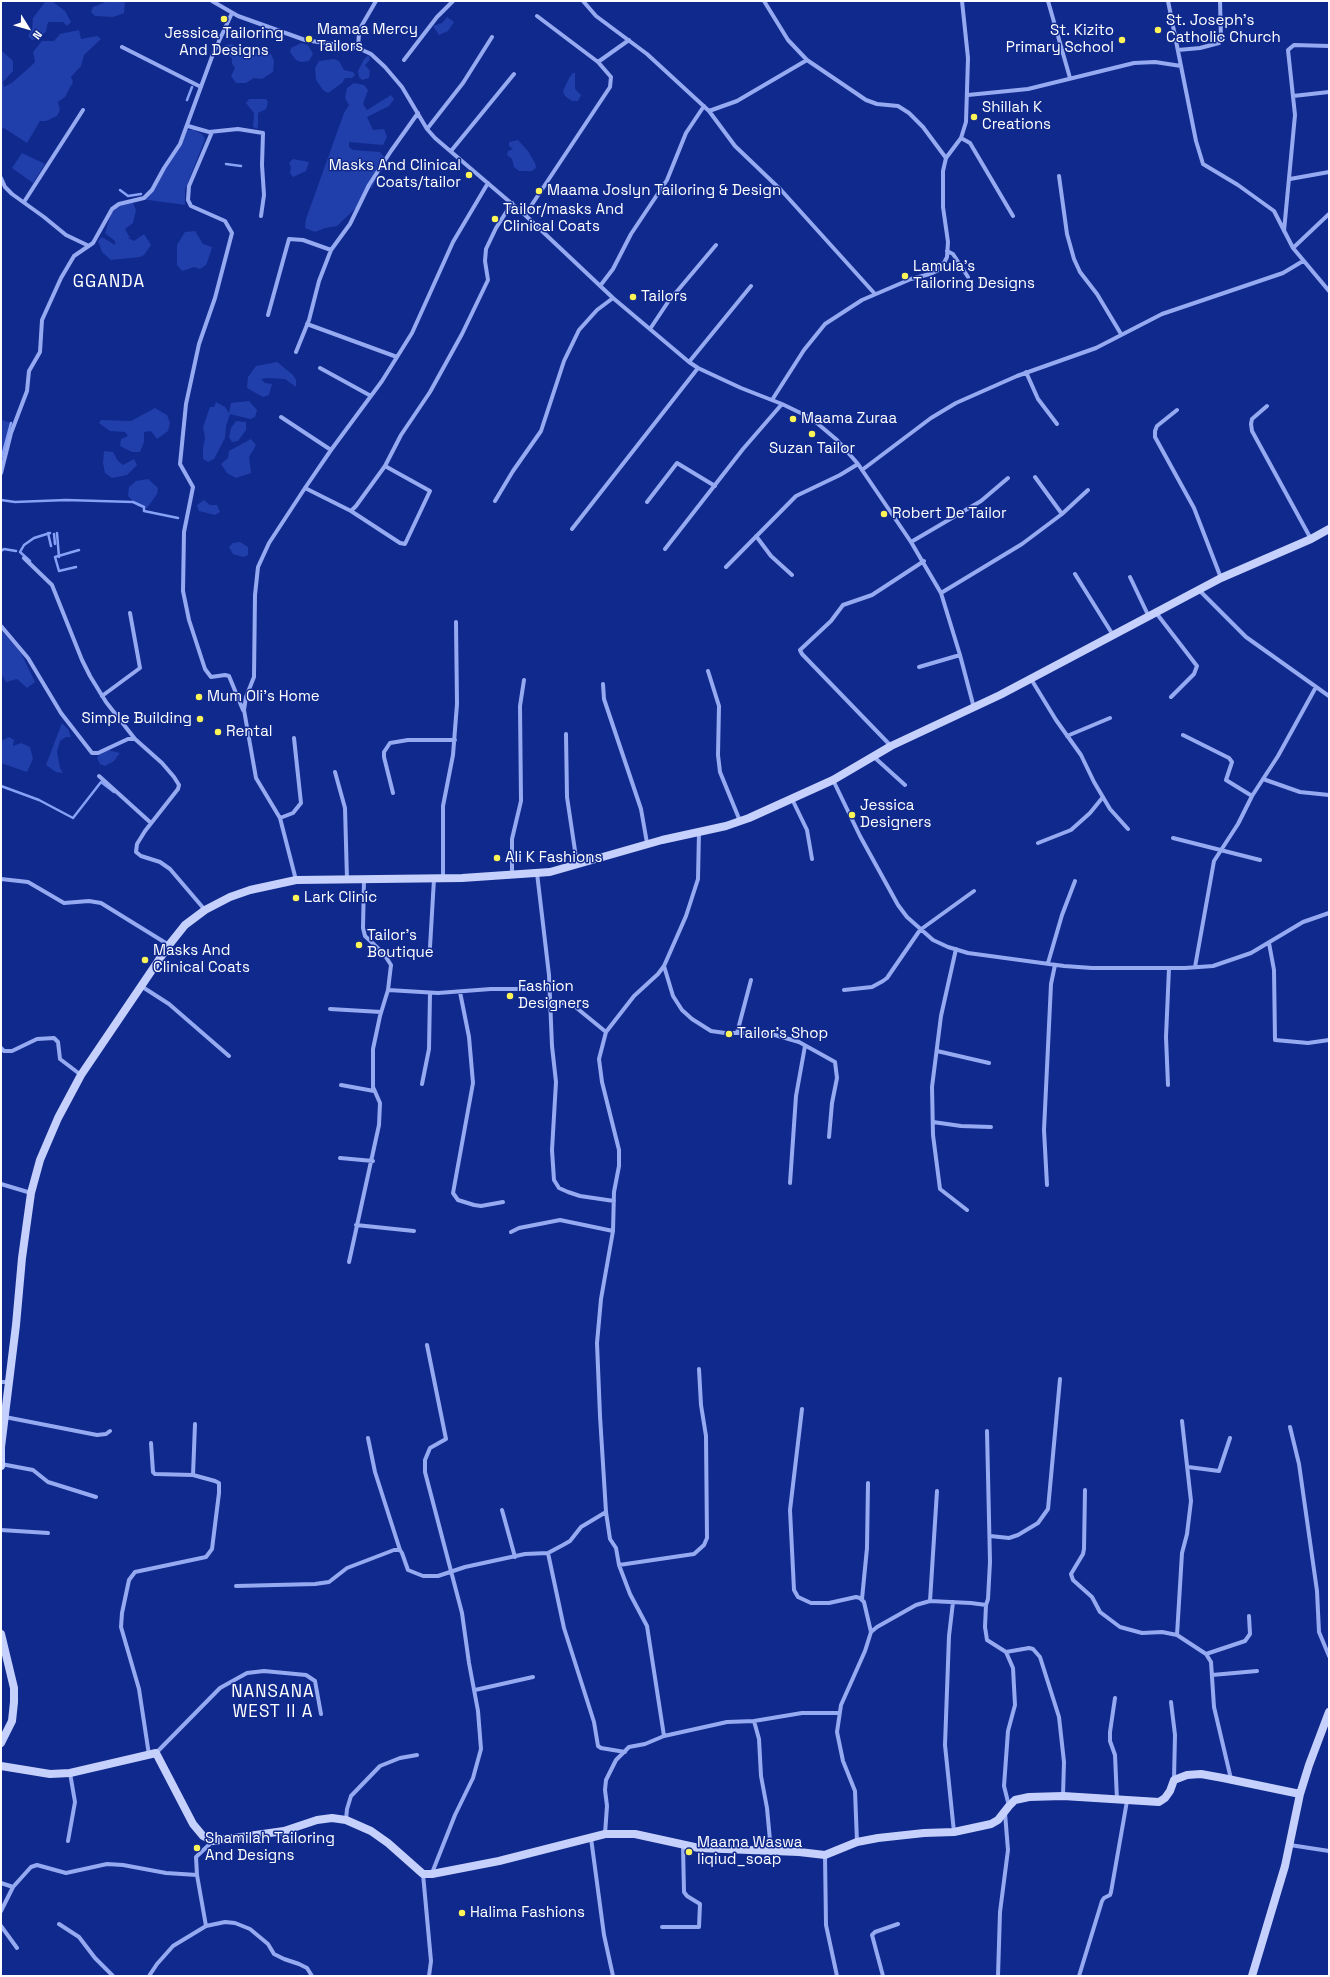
<!DOCTYPE html>
<html>
<head>
<meta charset="utf-8">
<style>
  body { margin:0 }
  #map { position:relative; width:1330px; height:1977px; overflow:hidden; background:#10298c; font-family:"Space Grotesk",sans-serif }
  canvas { display:block }
  .frame { position:absolute; inset:0; border:2px solid #fff; pointer-events:none }
  .north { position:absolute; left:8px; top:8px; width:40px; height:40px; -webkit-text-stroke:3px #10298c; paint-order:stroke; rotate:127deg; font-size:11px; font-weight:700; line-height:16px; text-align:center; color:#fff }
  .north::after { content:''; display:block; margin:auto; width:14px; height:18px; background:#fff; clip-path:polygon(50% 0,100% 100%,50% 72%,0 100%) }
</style>
</head>
<body>
<div id="map">
<canvas width="1330" height="1977"></canvas>
<div class="frame"></div>
<div class="north">N</div>
</div>
<script>
const g = document.querySelector('canvas').getContext('2d');
g.lineJoin = 'round';
function paint(path, color) { g.fillStyle = color; g.fill(path, 'evenodd'); }
const poly = rows => new Path2D(rows.map(r => 'M' + r).join(''));
function strokePath(path, color, width, dash) { g.strokeStyle = color; g.lineWidth = width; g.lineCap = dash ? 'butt' : 'round'; g.setLineDash(dash || []); g.stroke(path); }
function drawText(font, color, halo, rows, align = 'center') {
  g.font = font + ' "Space Grotesk",sans-serif'; g.lineWidth = 3; g.setLineDash([]); g.textBaseline = 'middle'; g.strokeStyle = halo; g.fillStyle = color; for (const [text, x, y, turn = 0] of rows) {
    g.save(); g.translate(x, y); g.rotate((+turn || 0) * Math.PI / 180); g.textAlign = isNaN(turn) ? turn : align; if (halo) g.strokeText(text, 0, 0); g.fillText(text, 0, 0); g.restore();
  }
}
const green = poly([
  [108,1,125,1,124,13,113,17,95,16,91,12,93,7],
  [45,2,53,2,65,11,71,22,67,26,63,22,48,22,46,31,41,38,32,40,28,36,32,30,33,18],
  [447,17,454,22,448,31,439,35,433,26,442,23],
  [79,30,81,39,97,36,101,39,84,55,81,66,71,77,73,82,65,97,58,102,60,110,57,116,46,121,40,121,27,143,4,128,1,129,1,50,13,61,13,71,3,82,4,87,13,82,31,66,35,62,33,52,42,41,54,41,60,34],
  [301,43,308,45,313,54,309,61,301,62,296,60,290,52,291,48],
  [232,44,250,56,259,52,271,54,274,61,273,72,262,79,254,78,246,83,236,83,231,76,235,68,232,64,232,58,223,51,226,45],
  [369,55,370,60,365,65,370,71,369,78,362,80,359,77,358,71,364,59],
  [334,59,339,61,344,70,353,72,355,75,352,78,345,78,342,83,328,93,323,90,316,80,315,68,319,61],
  [573,73,575,73,575,89,581,95,578,101,572,101,565,96,563,91,569,78],
  [354,83,364,85,368,90,363,104,367,110,391,95,394,99,389,106,367,117,373,130,384,129,387,137,383,145,349,142,349,147,353,150,380,152,385,158,372,188,365,189,362,202,337,226,325,228,315,232,305,228,306,219,344,113,349,105,345,98,347,88],
  [249,99,266,99,268,102,266,109,258,113,258,126,257,129,253,127,254,113,246,103],
  [186,130,194,130,202,134,205,139,185,190,185,205,141,199,155,183],
  [518,140,528,151,535,163,536,168,532,171,519,171,514,167,512,159,507,155,508,151,513,149,509,146,509,142],
  [22,153,45,164,33,183,12,168],
  [293,159,309,162,306,171,293,177,290,173,291,167,289,163],
  [128,202,133,203,136,210,133,223,125,229,130,238,128,238,134,241,144,234,151,245,144,255,140,257,111,260,102,252,98,241,102,237,115,245,115,241,105,233,111,214,117,207],
  [195,231,203,244,212,247,211,251,206,265,200,269,194,267,182,271,177,265,177,245,185,232],
  [277,362,293,375,296,380,296,387,285,379,267,378,261,379,265,383,272,384,269,395,263,397,247,388,248,377,256,366],
  [249,401,257,410,255,417,250,419,230,414,226,426,225,438,214,459,208,462,203,459,203,448,205,438,203,427,210,407,214,407,216,402,225,407,229,413,231,403],
  [155,408,167,415,170,423,168,431,157,439,151,431,144,432,144,442,140,452,132,452,120,446,121,439,128,436,125,432,110,431,99,423,101,420,131,421],
  [1,420,12,423,1,465],
  [236,421,246,422,246,430,238,441,232,442,229,437,231,428],
  [251,439,256,445,249,457,251,473,236,478,227,473,221,464,228,458,229,451],
  [104,451,113,452,118,461,123,465,134,459,137,465,127,475,112,478,105,473,103,463],
  [148,479,158,488,157,494,147,508,139,507,128,496,129,487,136,481],
  [204,500,210,505,217,505,220,512,215,515,199,511,197,505],
  [240,542,248,547,248,555,243,557,233,554,229,547,233,543],
  [1,630,21,653,35,682,27,688,17,679,6,682,1,674],
  [62,723,68,729,71,737,66,737,60,741,57,752,60,768,63,773,56,772,46,765],
  [9,737,14,740,13,746,21,743,30,747,33,759,27,772,1,763,1,741],
  [108,750,120,753,114,761,105,766,100,764,97,758,100,753]
]);
const stream = poly([
  [187,100,192,87],
  [226,164,241,166],
  [120,190,128,196,141,194],
  [1,460,11,423],
  [1,500,15,502,66,500,133,502,144,507,144,511,178,518],
  [48,533,51,546],
  [57,533,59,557],
  [54,534,55,544],
  [1,551,4,549,16,551],
  [30,561,20,552,24,545,34,538,50,533],
  [76,567,59,571,55,557,79,550],
  [1,786,39,800,73,818,101,782,114,792]
]);
const street = poly([
  [212,1,238,16,305,40,358,48,371,54,385,67,402,87,427,129,435,138,525,215,613,298,689,362,698,368,741,388,782,404,811,418,837,440,858,464,911,542,941,593,960,655,974,708],
  [583,1,596,16,647,54,709,111,735,146,781,190,875,294],
  [764,1,788,40,807,60,866,100,877,104,898,106,909,113,923,127,946,158],
  [1048,1,1070,78],
  [1168,1,1196,141,1203,164,1238,185,1274,211,1293,248,1329,291],
  [537,16,598,62],
  [122,47,201,87],
  [358,48,359,33,362,25,376,1],
  [1178,50,1200,48,1219,43,1221,39,1220,1],
  [404,60,437,17,453,1],
  [968,95,1028,89,1134,63,1155,62,1181,66],
  [1293,96,1329,92],
  [709,111,737,101,807,60],
  [188,126,209,132,238,129,263,133,262,165,264,195,261,216],
  [427,129,463,83,492,37],
  [212,132,189,186,188,200,191,206,225,221,232,233,215,298,199,344,186,404,180,464,193,487,184,532,183,591,189,620,205,669,211,677,225,675,229,676,243,710],
  [961,138,970,143,1013,216],
  [451,151,514,74],
  [1059,176,1067,234,1074,259,1080,272,1097,294,1121,334],
  [1,178,5,187,12,194,44,217,66,235,87,245],
  [1290,179,1329,172],
  [24,202,83,110],
  [525,215,610,87,611,77,598,62,629,40],
  [1284,231,1295,115,1288,50,1294,45,1329,46],
  [1293,248,1329,214],
  [947,251,953,254,968,277],
  [600,286,613,269,631,234,667,180,686,133,704,106],
  [268,315,289,239,303,240,331,250],
  [307,324,397,357],
  [650,329,668,302,716,245],
  [296,352,309,320,319,281,331,250,350,224,369,185,391,151,418,113],
  [689,362,751,286],
  [320,368,371,396],
  [1026,372,1038,399,1057,424],
  [772,400,804,350,825,324,862,300,911,279,930,274,937,271,944,263,947,257,948,242,943,207,943,171,946,158,961,138,966,122,968,58,962,1],
  [1267,406,1252,419,1251,424,1252,431,1311,539],
  [1177,410,1157,426,1155,431,1155,437,1194,508,1221,578],
  [281,417,331,450],
  [862,470,931,418,956,403,1017,376,1096,348,1162,314,1283,273,1303,261],
  [1,473,11,433,27,391,29,371,40,352,42,320,61,278,74,256,93,243,112,209,119,204,144,198,152,190,164,168,180,144,213,54,232,13],
  [1035,477,1062,514],
  [305,488,351,511,400,543,405,544,430,491,385,466],
  [495,501,513,471,541,431,564,361,579,330,597,310,613,298],
  [647,502,677,463,715,486],
  [351,511,356,506,385,466,401,435,430,392,462,334,488,280,485,261,486,249,496,228,512,203],
  [572,529,698,368],
  [756,536,771,556,792,575],
  [911,542,981,501,1008,478],
  [665,549,743,449,782,404],
  [24,558,52,585,82,660,90,676,106,702,135,739],
  [726,567,796,496,840,475,858,464],
  [1075,574,1113,635],
  [1130,577,1149,617],
  [1199,590,1246,637,1329,696],
  [941,593,1022,544,1062,514,1088,490],
  [1157,614,1197,666,1194,674,1171,697],
  [1,626,28,658,61,713,92,753,98,753,128,739,135,739,162,763,174,777,179,785,178,789,145,831,137,844,136,852,141,856,160,862,170,869,205,910],
  [919,667,960,655],
  [708,671,719,706,718,755,720,772,740,821],
  [1031,679,1056,720,1081,755,1094,782,1110,809,1128,829],
  [603,684,604,699,641,809,647,843],
  [102,696,140,668,130,613],
  [566,734,567,797,577,864],
  [1183,735,1229,758,1232,762,1226,780,1252,796],
  [1067,736,1110,718],
  [891,746,802,654,800,650,831,621,843,605,872,595,924,561],
  [874,757,905,785],
  [335,772,345,808,347,879],
  [99,776,151,823],
  [1263,779,1300,792,1329,795],
  [833,780,860,836,898,905,907,917,933,940,948,947,968,953,1064,966,1092,968,1185,968,1213,966,1251,953,1303,922,1329,913],
  [393,793,384,757,384,752,390,743,408,740,455,740],
  [792,799,807,830,812,859],
  [280,818,293,813,301,803,294,738],
  [1173,838,1260,860],
  [1038,843,1071,830,1090,813,1103,797],
  [537,873,549,975,552,1046,556,1082,552,1150,554,1180,559,1188,568,1192,580,1196,614,1201],
  [512,875,512,839,521,801,520,706,524,680],
  [443,878,443,806,453,755,457,704,456,622],
  [1,879,28,882,64,903,89,901,101,903,169,945],
  [296,880,280,818,256,778,244,710,246,697,254,677,255,595,258,567,269,543,305,488,331,450,382,381,412,333,453,242,488,183],
  [1269,943,1274,970,1275,1040,1308,1043,1329,1040],
  [430,947,434,879],
  [956,949,941,1016,932,1087,933,1135,940,1189,967,1210],
  [1048,963,1062,915,1075,881],
  [664,966,673,996,682,1010,692,1019,711,1031,725,1033,768,1033,799,1042,835,1062,837,1078,832,1103,829,1137],
  [1195,967,1214,861,1238,824,1252,796,1278,756,1316,687],
  [141,986,169,1004,229,1056],
  [388,990,438,993,491,989,549,989],
  [844,990,872,987,883,981,887,978,920,930,974,891],
  [460,992,469,1037,473,1083,453,1193,458,1200,474,1205,481,1206,503,1202],
  [551,1003,566,1003,573,1005,606,1032],
  [330,1009,381,1012],
  [737,1033,751,980],
  [1,1048,4,1051,12,1051,37,1039,54,1038,58,1042,60,1059,81,1075],
  [937,1051,989,1063],
  [422,1084,429,1049,430,993],
  [341,1085,374,1091],
  [1168,1085,1166,1037,1169,968],
  [933,1122,961,1126,991,1127],
  [340,1158,373,1161],
  [790,1183,796,1096,805,1046],
  [1,1184,31,1193],
  [1047,1185,1044,1130,1051,984,1055,965],
  [356,1225,414,1231],
  [511,1232,519,1228,560,1220,613,1231],
  [349,1262,379,1125,380,1103,373,1087,373,1049,380,1016,388,990,391,965,384,954,365,936,363,928,364,879],
  [427,1345,446,1439,430,1448,425,1460,425,1472,462,1613,469,1663,478,1711,481,1749,473,1778,455,1815,432,1873],
  [1,1382,9,1382],
  [802,1409,790,1510,794,1590,798,1597,811,1603,829,1603,856,1597,860,1598,864,1602,871,1632],
  [5,1417,97,1435,106,1434,110,1431],
  [1182,1421,1191,1501,1187,1534,1182,1553,1177,1635,1206,1654,1211,1662,1214,1707,1231,1779],
  [1290,1427,1299,1464,1317,1591,1319,1632,1329,1656],
  [368,1438,375,1472,400,1550],
  [1,1464,33,1470,48,1482,96,1497],
  [1188,1467,1219,1471,1230,1438],
  [193,1475,195,1424],
  [1085,1490,1084,1549,1083,1554,1071,1574,1073,1580,1092,1597,1100,1612,1120,1627,1142,1633,1162,1632,1177,1635],
  [502,1510,515,1557],
  [1,1530,48,1533],
  [990,1536,1009,1538,1018,1535,1038,1523,1048,1509,1060,1379],
  [548,1553,564,1628,594,1722,598,1746,601,1748,625,1752],
  [619,1565,694,1554,704,1545,707,1538,706,1436,701,1405,699,1369],
  [236,1586,315,1584,329,1582,347,1568,394,1550,400,1550,402,1553,408,1570,423,1576,438,1576,465,1567,525,1554,548,1553,563,1545,570,1541,581,1527,606,1512],
  [862,1599,867,1548,868,1483],
  [930,1601,937,1491],
  [953,1602,949,1636,945,1745,954,1832],
  [986,1605,985,1627,987,1640,1006,1652,1013,1668,1015,1705,1008,1731,1004,1786,1009,1806],
  [1006,1652,1029,1648,1033,1649,1040,1657,1059,1717,1064,1762,1063,1796],
  [1206,1654,1245,1641,1250,1634,1249,1616],
  [1212,1675,1257,1671],
  [475,1690,533,1677],
  [1115,1698,1110,1732,1110,1741,1115,1755,1117,1800],
  [1171,1702,1175,1735,1174,1779],
  [754,1721,802,1713,839,1713],
  [664,1736,727,1722,754,1721,759,1739,761,1776,767,1808,771,1851],
  [156,1753,220,1688,247,1673,264,1671,306,1675,315,1681,321,1714],
  [149,1755,139,1689,121,1627,122,1613,129,1580,135,1572,206,1557,212,1549,219,1493,219,1483,215,1481,193,1475,155,1474,153,1472,151,1443],
  [346,1820,347,1809,351,1796,380,1766,400,1758,417,1755],
  [605,1834,607,1806,605,1790,606,1780,616,1760,629,1747,645,1744,664,1736,647,1626,630,1594,619,1565,616,1548,610,1539,606,1512,600,1416,597,1343,601,1299,613,1231,614,1192,619,1166,619,1150,602,1082,599,1059,606,1032,634,996,658,974,664,966,686,916,698,879,699,832],
  [591,1838,604,1935,613,1976],
  [68,1841,75,1802,70,1773],
  [857,1842,855,1791,843,1761,837,1732,841,1705,865,1651,871,1632,877,1627,916,1605,930,1601,971,1603,986,1605,988,1599,990,1562,987,1431],
  [1290,1845,1329,1851],
  [825,1855,826,1925,837,1976],
  [423,1874,431,1961,429,1976],
  [1,1883,13,1887],
  [1,1911,13,1887,31,1867,37,1865,66,1873,107,1864,123,1865,166,1873,197,1875],
  [59,1924,79,1937,95,1958,113,1976],
  [1,1926,17,1948],
  [206,1926,197,1875,196,1857,213,1841],
  [662,1927,699,1927,700,1904,687,1896,684,1892,683,1846],
  [149,1976,157,1964,173,1946,206,1926,225,1922,235,1923,250,1929,268,1944,274,1954,284,1959,299,1964,307,1968,312,1976],
  [883,1976,872,1935,875,1932,898,1924],
  [998,1976,1000,1912,1008,1850,1005,1813],
  [1079,1976,1102,1901,1104,1898,1110,1895,1111,1892,1127,1801]
]);
const secondary = poly([
  [1,1466,1,1447,16,1325,22,1258,31,1193,40,1160,58,1118,81,1075,169,945,185,925,205,910,230,897,250,890,296,880,462,878,550,872,662,840,726,826,749,818,833,780,891,746,1000,695,1221,578,1311,539,1329,529],
  [1,1634,14,1688,14,1702,12,1721,1,1743],
  [1,1766,50,1774,70,1773,156,1753,193,1824,203,1836,213,1841,284,1831,317,1820,332,1818,346,1820,371,1831,388,1843,423,1874,432,1874,499,1861,605,1834,635,1834,699,1848,799,1852,825,1855,857,1842,878,1838,924,1833,954,1832,991,1824,998,1820,1009,1806,1015,1800,1029,1797,1063,1796,1159,1802,1165,1798,1170,1791,1174,1780,1187,1775,1201,1774,1223,1778,1300,1794],
  [1252,1976,1285,1866,1300,1794,1309,1765,1329,1712]
]);
const markers = [
  [224,19,4,"#fff557"],
  [1158,30,4,"#fff557"],
  [309,39,4,"#fff557"],
  [1122,40,4,"#fff557"],
  [974,117,4,"#fff557"],
  [469,175,4,"#fff557"],
  [539,191,4,"#fff557"],
  [495,219,4,"#fff557"],
  [905,276,4,"#fff557"],
  [633,297,4,"#fff557"],
  [793,419,4,"#fff557"],
  [812,434,4,"#fff557"],
  [884,514,4,"#fff557"],
  [199,697,4,"#fff557"],
  [200,719,4,"#fff557"],
  [218,732,4,"#fff557"],
  [852,815,4,"#fff557"],
  [497,858,4,"#fff557"],
  [296,898,4,"#fff557"],
  [359,945,4,"#fff557"],
  [145,960,4,"#fff557"],
  [510,996,4,"#fff557"],
  [729,1034,4,"#fff557"],
  [197,1848,4,"#fff557"],
  [689,1852,4,"#fff557"],
  [462,1913,4,"#fff557"]
];
const poiNames = [
  ["St. Joseph's",1166,21],
  ["Catholic Church",1166,38],
  ["Mamaa Mercy",317,30],
  ["Tailors",317,47],
  ["St. Kizito",1114,31,"right"],
  ["Primary School",1114,48,"right"],
  ["Jessica Tailoring",224,34,"center"],
  ["And Designs",224,51,"center"],
  ["Shillah K",982,108],
  ["Creations",982,125],
  ["Masks And Clinical",461,166,"right"],
  ["Coats/tailor",461,183,"right"],
  ["Maama Joslyn Tailoring & Design",547,191],
  ["Tailor/masks And",503,210],
  ["Clinical Coats",503,227],
  ["Lamula's",913,267],
  ["Tailoring Designs",913,284],
  ["Tailors",641,297],
  ["Maama Zuraa",801,419],
  ["Suzan Tailor",812,449,"center"],
  ["Robert De Tailor",892,514],
  ["Mum Oli's Home",207,697],
  ["Simple Building",192,719,"right"],
  ["Rental",226,732],
  ["Jessica",860,806],
  ["Designers",860,823],
  ["Ali K Fashions",505,858],
  ["Lark Clinic",304,898],
  ["Tailor's",367,936],
  ["Boutique",367,953],
  ["Masks And",153,951],
  ["Clinical Coats",153,968],
  ["Fashion",518,987],
  ["Designers",518,1004],
  ["Tailor's Shop",737,1034],
  ["Shamilah Tailoring",205,1839],
  ["And Designs",205,1856],
  ["Maama Waswa",697,1843],
  ["liqiud_soap",697,1860],
  ["Halima Fashions",470,1913]
];
const quarterNames = [
  ["GGANDA",109,282],
  ["NANSANA",273,1692],
  ["WEST II A",273,1712]
];
paint(green, '#213fab');
strokePath(stream, '#87a1f6', 2.5);
strokePath(street, '#96aaf2', 4);
strokePath(secondary, '#c5d0fc', 8);
for (const [x, y, r, color] of markers) { const dot = new Path2D(); dot.arc(x, y, r, 0, 2 * Math.PI); g.fillStyle = color; g.fill(dot); strokePath(dot, '#10298c', 1.5); }
drawText('15px', '#fff', '#10298c', poiNames, 'left');
g.letterSpacing = '1px';
drawText('17px', '#fff', '#10298c', quarterNames);
g.letterSpacing = '0px';
</script>
</body>
</html>
